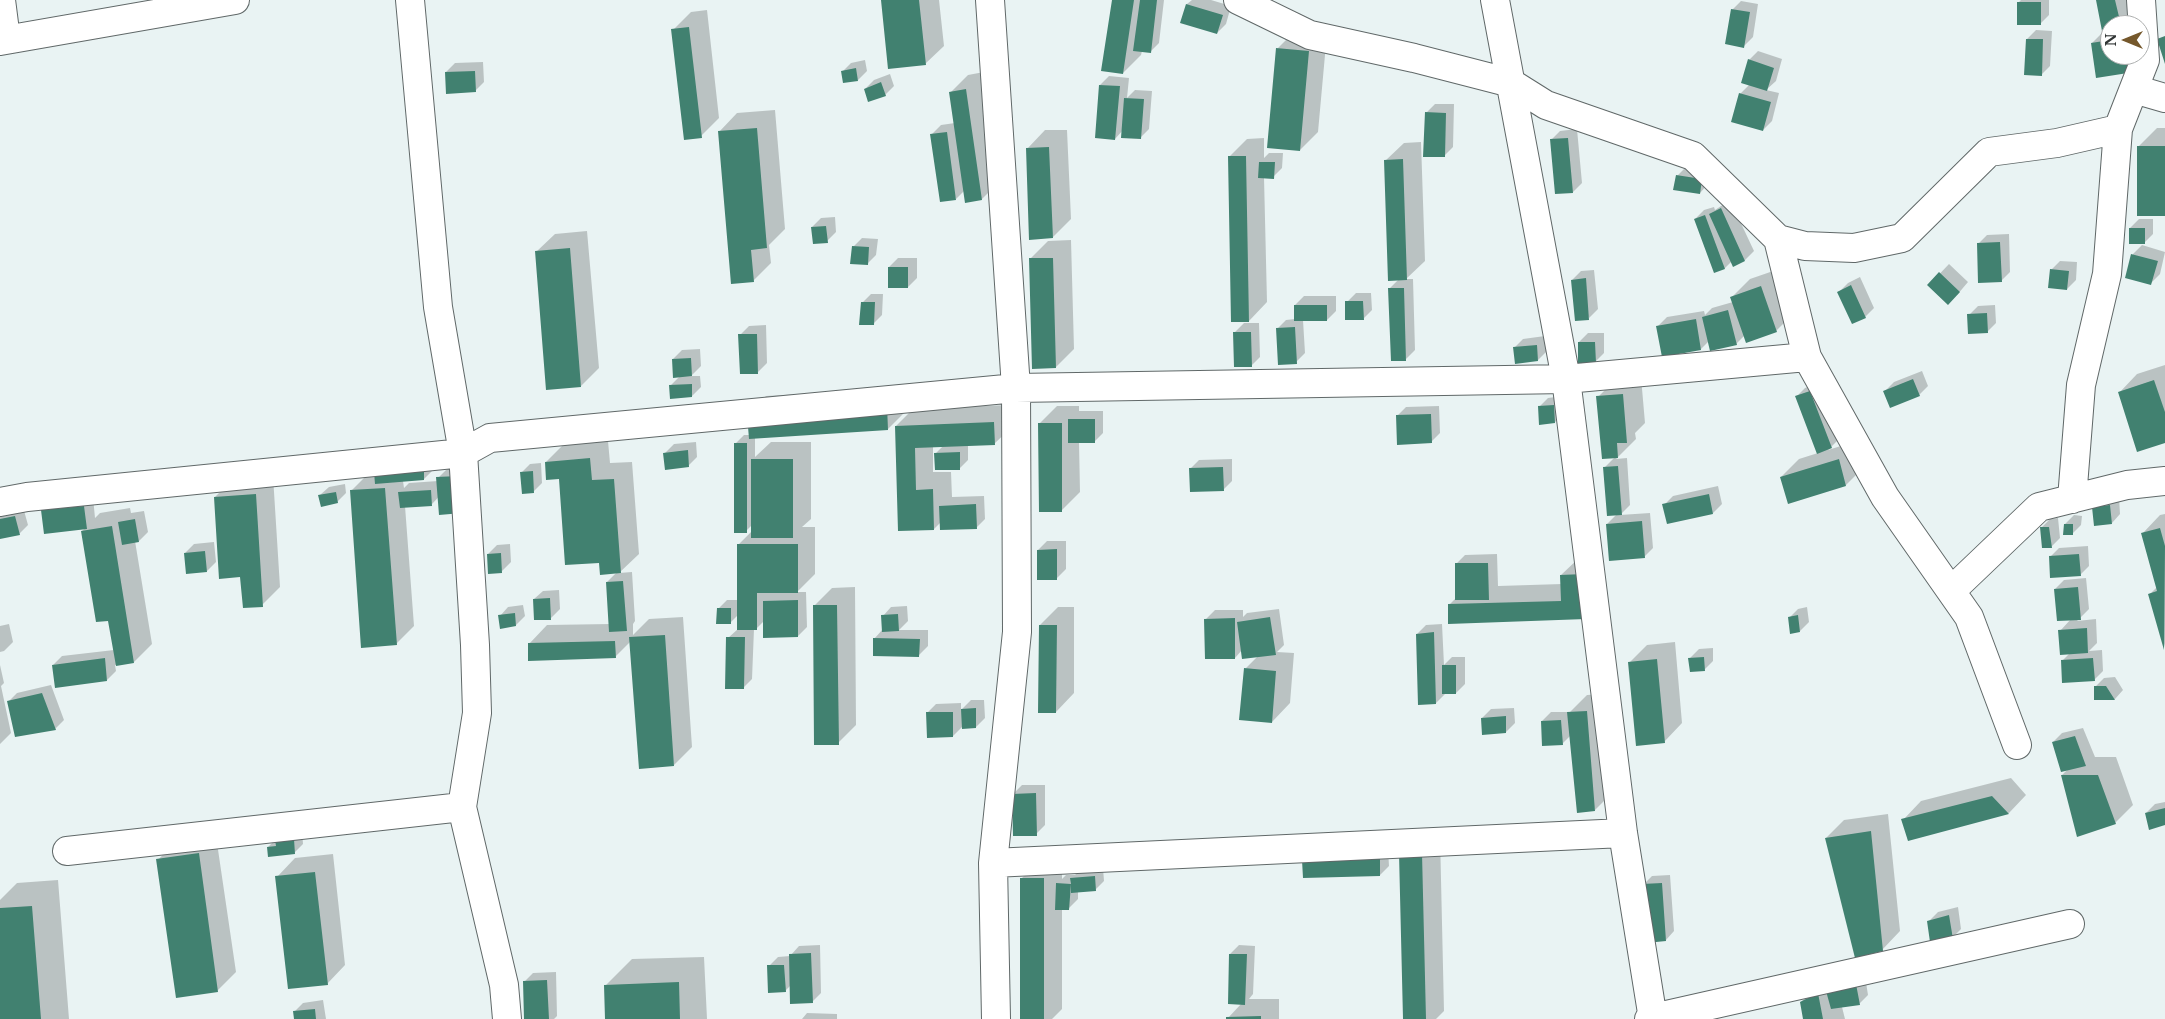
<!DOCTYPE html>
<html>
<head>
<meta charset="utf-8">
<style>
  body { margin:0 }
  #map { position:relative; width:2165px; height:1019px; overflow:hidden; background:#e9f3f3; font-family:"Libre Baskerville",serif }
  canvas { display:block }
  .north { position:absolute; left:2100px; top:15px; width:50px; height:50px; box-sizing:border-box; background:#fff; border:1px solid #adafaf; border-radius:50%; rotate:270deg; font-size:14px; font-weight:700; line-height:20px; text-align:center; color:#323636 }
  .north::after { content:''; display:block; margin:auto; width:18px; height:22px; background:#75582c; clip-path:polygon(50% 0,100% 100%,50% 72%,0 100%) }
</style>
</head>
<body>
<div id="map">
<canvas width="2165" height="1019"></canvas>
<div class="north">N</div>
</div>
<script>
const g = document.querySelector('canvas').getContext('2d');
g.lineJoin = 'round';
function paint(path, color) { g.fillStyle = color; g.fill(path, 'evenodd'); }
const poly = rows => new Path2D(rows.map(r => 'M' + r).join(''));
function strokePath(path, color, width, dash) { g.strokeStyle = color; g.lineWidth = width; g.lineCap = dash ? 'butt' : 'round'; g.setLineDash(dash || []); g.stroke(path); }
const shadow = poly([
  [882,0,939,0,944,46,925,64],
  [1113,0,1164,0,1159,43,1150,52,1142,51,1141,55,1123,73],
  [1192,0,1211,0,1231,6,1226,24,1217,33,1182,22,1187,4],
  [2021,0,2049,0,2049,15,2040,24,2018,3],
  [2098,0,2126,0,2130,16,2122,25,2110,25,2110,28],
  [1741,1,1758,4,1753,37,1744,46,1732,10],
  [707,10,719,118,701,136,673,30,691,12],
  [1296,30,1327,33,1318,132,1300,150,1278,48],
  [2036,30,2052,31,2050,66,2041,75,2027,39],
  [2110,33,2110,55,2136,55,2128,72,2092,43,2101,34],
  [1758,51,1782,59,1776,81,1766,90,1779,93,1772,121,1763,130,1740,94,1749,85,1749,60],
  [865,60,867,71,858,80,842,72,851,63],
  [483,62,484,82,475,91,446,72,455,63],
  [984,72,1000,181,982,199,965,190,956,199,932,134,941,125,955,123,950,93,968,75],
  [890,74,894,86,885,95,865,89,874,80],
  [1109,76,1129,78,1127,98,1135,90,1152,91,1149,129,1140,138,1123,130,1115,139,1100,85],
  [1435,104,1454,104,1453,147,1444,156,1426,113],
  [775,110,785,229,769,245,771,263,753,281,719,132,737,113],
  [2157,128,2165,128,2165,215,2139,146],
  [1577,129,1582,183,1573,192,1556,193,1551,140,1560,131],
  [1045,130,1067,130,1071,219,1053,237,1027,149],
  [1264,138,1264,158,1269,153,1283,153,1282,168,1273,177,1264,177,1267,302,1249,321,1229,157,1247,139],
  [1421,142,1425,261,1406,279,1413,279,1415,350,1406,359,1390,288,1399,279,1385,161,1404,143],
  [1686,167,1708,184,1700,193,1677,176],
  [1730,200,1754,251,1745,260,1734,265,1732,261,1725,268,1715,272,1695,219,1704,210,1714,207,1715,210],
  [835,217,836,232,827,241,812,227,821,218],
  [2139,219,2153,219,2153,234,2144,243,2130,228],
  [587,231,599,368,581,386,536,252,555,234],
  [2009,234,2010,272,2001,281,1978,244,1987,235],
  [862,238,878,239,876,255,867,264,853,247],
  [1071,240,1074,349,1056,367,1030,259,1048,241],
  [2142,245,2165,252,2160,274,2151,283,2127,278,2133,254],
  [898,258,917,258,917,278,908,287,889,267],
  [2060,261,2077,262,2076,280,2067,289,2051,270],
  [1949,264,1968,282,1957,295,1929,285],
  [1779,269,1794,313,1776,331,1745,335,1736,344,1709,341,1701,349,1658,326,1667,317,1704,311,1705,315,1712,308,1733,302,1732,297,1750,279],
  [1594,270,1598,309,1589,318,1572,280,1581,271],
  [1860,277,1874,308,1865,317,1839,292,1848,283],
  [1356,293,1371,293,1372,310,1363,319,1347,302],
  [871,294,883,294,882,315,873,324,862,303],
  [1304,296,1336,296,1336,311,1327,320,1303,320,1305,353,1296,362,1277,329,1286,320,1295,319,1295,305],
  [1995,305,1996,323,1987,332,1969,315,1978,306],
  [1244,323,1259,323,1260,357,1251,366,1235,332],
  [766,325,767,363,758,372,740,335,749,326],
  [1588,333,1604,333,1604,353,1595,362,1579,342],
  [1545,336,1547,351,1538,360,1514,348,1523,339],
  [700,349,701,366,691,376,700,376,701,387,692,396,670,386,680,376,673,359,682,350],
  [2165,365,2165,442,2119,393,2137,374],
  [1922,371,1928,386,1919,395,1885,391,1894,382],
  [1641,377,1645,423,1635,433,1636,439,1616,459,1627,458,1630,505,1620,515,1650,513,1653,548,1644,557,1607,524,1617,514,1604,468,1615,457,1598,397,1616,379],
  [1819,382,1840,438,1828,450,1857,441,1864,467,1846,485,1781,477,1799,459,1818,453,1796,397,1805,388],
  [904,388,906,411,888,429,755,438,755,457,771,442,811,442,811,519,802,527,815,527,815,574,797,592,806,592,807,627,798,636,764,621,756,629,754,629,752,679,743,688,728,638,738,629,738,615,730,623,718,609,727,600,738,600,738,545,752,531,752,525,746,531,735,444,744,435,750,435,748,415,766,396],
  [1563,396,1564,413,1555,422,1539,407,1548,398],
  [1012,405,1013,426,994,444,968,445,968,460,959,469,936,453,943,446,933,446,933,472,951,472,952,497,984,496,985,519,976,528,941,522,934,529,899,530,896,426,914,408],
  [1057,406,1079,406,1079,411,1103,411,1103,433,1094,442,1079,442,1080,492,1062,510,1039,424],
  [1439,406,1440,433,1431,442,1397,416,1406,407],
  [608,441,610,463,632,462,639,554,619,573,632,572,635,621,633,624,633,635,649,619,683,617,692,747,674,765,631,641,615,657,529,644,547,625,610,624,607,582,617,572,600,561,560,478,546,462,564,444],
  [696,442,697,457,688,466,665,453,674,444],
  [1232,459,1232,481,1223,490,1190,469,1199,460],
  [432,460,433,470,424,479,403,481,404,488,409,483,438,481,438,478,447,469,467,467,432,504,405,506,414,626,396,644,351,491,369,473],
  [541,463,542,483,533,492,521,473,530,464],
  [273,476,280,587,262,605,242,576,215,497,233,479],
  [345,484,346,493,337,502,320,495,329,487],
  [1718,486,1722,504,1713,513,1664,505,1673,496],
  [93,497,95,518,100,513,130,508,131,513,144,511,148,532,139,541,135,541,152,644,134,662,115,665,116,671,107,680,53,665,62,656,114,650,110,619,82,531,85,528,43,511,52,502],
  [2119,497,2120,514,2112,523,2093,507],
  [23,507,28,525,19,534,0,538,0,515],
  [2165,514,2165,647,2150,594,2157,587,2142,534,2160,515],
  [2074,515,2082,516,2081,525,2072,534,2065,524],
  [2058,518,2060,538,2051,547,2041,528,2050,519],
  [1047,541,1066,541,1066,569,1057,578,1038,550],
  [214,542,216,562,207,571,185,553,194,544],
  [510,544,511,562,502,571,488,554,497,545],
  [2088,546,2089,566,2080,575,2050,557,2059,548],
  [1497,554,1498,586,1562,584,1561,575,1580,557,1585,618,1449,605,1457,597,1456,564,1465,555],
  [2086,578,2089,609,2077,621,2096,619,2097,643,2089,651,2102,650,2103,671,2094,680,2062,661,2070,653,2060,631,2071,619,2055,589,2064,580],
  [855,587,856,725,838,743,814,606,832,588],
  [559,590,560,609,551,618,534,599,543,591],
  [523,605,525,616,516,625,500,616,508,607],
  [907,606,908,621,899,630,928,630,928,646,919,655,874,639,883,629,883,616,891,607],
  [1058,607,1074,607,1074,693,1056,712,1040,625],
  [1807,607,1809,622,1800,631,1789,618,1798,609],
  [1279,609,1284,645,1277,652,1294,653,1290,703,1272,722,1246,668,1258,656,1242,650,1235,658,1206,619,1215,610,1243,610,1243,617,1247,613],
  [9,624,13,642,4,651,0,652,0,626],
  [1442,624,1444,665,1452,657,1465,657,1465,684,1456,693,1445,694,1436,703,1417,634,1426,625],
  [1675,642,1682,723,1664,742,1629,663,1647,645],
  [1713,648,1713,661,1704,670,1690,658,1699,649],
  [0,665,4,683,1,686,11,733,0,744],
  [2115,677,2123,690,2115,699,2095,699,2095,687,2104,678],
  [51,685,64,720,55,729,8,702,17,693],
  [1605,694,1613,792,1595,810,1571,735,1562,744,1542,721,1551,712,1570,712,1587,695],
  [971,700,984,700,985,718,976,727,963,726,953,736,927,713,936,704,961,703,961,710],
  [1514,708,1515,723,1506,732,1482,718,1491,709],
  [2083,728,2095,757,2116,757,2133,805,2115,823,2078,835,2062,775,2068,769,2053,742,2062,733],
  [2011,778,2026,795,2009,813,1908,840,1903,820,1921,801],
  [1022,785,1045,785,1045,825,1036,834,1013,794],
  [2165,802,2165,824,2146,813,2155,804],
  [1888,814,1900,931,1882,950,1826,838,1844,820],
  [302,830,303,844,294,853,268,847,277,838],
  [1440,835,1444,1011,1436,1019,1404,1019,1400,854],
  [216,836,236,972,217,991,158,860,176,841],
  [1388,849,1389,866,1380,875,1304,877],
  [333,854,345,965,327,984,277,877,295,858],
  [1039,861,1062,861,1062,879,1066,875,1075,875,1080,870,1103,868,1104,881,1095,890,1078,891,1078,899,1069,908,1062,908,1062,1009,1052,1019,1021,1019,1021,879],
  [1670,875,1674,931,1666,940,1643,885,1652,876],
  [58,880,69,1019,0,1019,0,900,17,883],
  [1958,907,1961,929,1952,938,1929,921,1938,912],
  [820,945,821,993,812,1002,791,985,785,991,769,966,778,957,790,956,799,946],
  [1239,945,1255,946,1253,994,1249,999,1279,999,1279,1019,1227,1019,1242,1003,1230,954],
  [704,957,707,1019,607,1019,605,986,632,959],
  [556,972,557,1016,554,1019,526,1019,524,982,533,973],
  [1865,976,1868,995,1859,1004,1842,1007,1845,1019,1804,1019,1801,1002,1819,984],
  [323,1000,326,1019,295,1019,294,1012,303,1003],
  [807,1013,837,1014,837,1019,802,1019]
]);
const building = poly([
  [881,0,919,0,926,65,888,69],
  [1112,0,1134,0,1123,74,1101,71],
  [1140,0,1157,0,1151,53,1133,51],
  [2096,0,2115,0,2121,25,2110,25,2110,29,2102,31],
  [2017,2,2041,2,2041,25,2017,25],
  [1186,4,1223,15,1217,34,1180,23],
  [1731,9,1750,12,1744,48,1725,44],
  [689,27,702,138,684,140,671,29],
  [2165,36,2165,64,2157,39],
  [2026,39,2043,39,2042,76,2024,75],
  [2110,40,2110,55,2126,55,2128,73,2096,78,2091,43],
  [1276,48,1309,51,1300,151,1267,148],
  [1748,59,1774,68,1767,91,1741,83],
  [856,68,858,81,843,83,841,71],
  [475,71,476,92,446,94,445,72],
  [881,82,886,96,868,102,864,89],
  [1099,85,1120,86,1115,140,1095,138],
  [966,89,982,200,965,203,949,92],
  [1739,93,1771,102,1763,131,1731,122],
  [1124,98,1144,99,1141,139,1121,138],
  [1425,112,1446,113,1445,157,1423,157],
  [757,128,767,248,751,250,754,282,731,284,718,131],
  [947,132,956,200,940,202,930,134],
  [1568,138,1573,193,1555,194,1550,139],
  [2137,146,2165,146,2165,216,2137,216],
  [1049,147,1053,238,1029,240,1026,148],
  [1228,156,1246,156,1249,322,1231,322],
  [1403,159,1407,280,1388,281,1384,160],
  [1259,162,1275,162,1274,179,1258,178],
  [1676,175,1702,179,1700,194,1673,190],
  [1721,208,1745,261,1733,267,1709,214],
  [1705,215,1725,269,1714,273,1694,219],
  [826,226,828,243,813,244,811,227],
  [2129,228,2145,228,2145,244,2129,244],
  [2000,242,2002,282,1978,283,1977,243],
  [852,246,869,247,868,265,850,264],
  [570,248,581,387,546,390,535,251],
  [2131,254,2158,261,2151,285,2125,278],
  [1029,258,1053,258,1056,368,1032,369],
  [888,267,908,267,908,288,888,288],
  [2050,269,2069,271,2067,290,2048,288],
  [1939,272,1960,292,1948,305,1927,285],
  [1586,278,1589,320,1575,321,1571,280],
  [1851,285,1866,318,1852,324,1837,292],
  [1761,286,1777,332,1746,343,1730,297],
  [1388,288,1404,288,1406,361,1391,361],
  [1345,301,1363,301,1364,320,1345,320],
  [861,302,875,302,874,325,859,325],
  [1294,305,1327,305,1327,321,1294,321],
  [1728,310,1737,345,1710,351,1702,317],
  [1987,313,1988,333,1968,334,1967,314],
  [1696,319,1701,350,1662,357,1656,326],
  [1295,327,1297,364,1278,365,1276,328],
  [1233,332,1251,332,1252,367,1234,367],
  [738,334,757,334,758,374,740,374],
  [1578,342,1595,342,1596,363,1578,364],
  [1537,345,1538,361,1515,364,1513,347],
  [691,358,692,376,673,378,672,359],
  [1913,379,1920,396,1890,408,1883,391],
  [2154,380,2165,412,2165,443,2137,452,2118,392],
  [692,384,692,397,670,399,669,385],
  [1810,391,1832,448,1817,454,1795,396],
  [1623,394,1627,443,1617,443,1618,458,1602,459,1596,396],
  [887,405,888,430,749,439,747,414],
  [1554,405,1555,423,1539,425,1538,406],
  [1431,414,1432,443,1397,445,1396,415],
  [1068,419,1095,419,1095,443,1068,443],
  [994,422,995,445,915,448,916,490,933,489,934,530,898,531,895,426],
  [1038,423,1062,423,1062,512,1039,512],
  [734,443,747,443,747,533,734,533],
  [688,450,689,467,665,470,663,453],
  [960,452,960,470,935,470,934,453],
  [590,458,592,480,614,479,621,573,600,575,599,563,565,565,559,479,546,480,545,462],
  [751,459,793,459,793,538,751,538],
  [1839,459,1846,486,1788,504,1780,477],
  [1618,466,1622,515,1607,516,1603,467],
  [1223,467,1224,491,1190,492,1189,468],
  [424,468,424,480,375,484,374,472],
  [533,471,534,493,522,494,520,472],
  [459,476,462,513,439,515,436,477],
  [385,488,397,645,361,648,350,490],
  [431,490,432,506,400,508,398,492],
  [336,492,338,503,321,507,318,495],
  [256,494,263,607,243,608,240,577,219,579,214,497],
  [1709,494,1713,514,1667,524,1662,504],
  [976,504,977,529,940,530,939,506],
  [2110,505,2112,524,2094,526,2092,507],
  [84,506,87,529,44,534,41,510],
  [15,516,20,535,0,539,0,519],
  [135,519,139,542,122,545,118,522],
  [1642,521,1645,558,1609,561,1606,524],
  [2064,524,2073,524,2073,535,2063,535],
  [112,526,134,663,116,666,108,621,96,622,81,531],
  [2040,527,2049,527,2052,548,2042,548],
  [2160,528,2165,546,2164,650,2148,594,2157,591,2141,533],
  [737,544,798,544,798,593,757,593,757,630,737,630],
  [1057,549,1057,580,1037,580,1037,550],
  [205,551,207,572,186,574,184,553],
  [501,553,502,573,488,574,487,554],
  [2079,554,2081,576,2050,578,2049,556],
  [1455,563,1488,563,1489,600,1455,600],
  [1584,574,1586,619,1448,624,1448,604,1561,601,1560,575],
  [623,581,627,631,609,632,606,582],
  [2078,587,2081,620,2057,621,2054,589],
  [550,598,551,620,534,620,533,599],
  [798,600,798,637,763,638,763,601],
  [813,605,837,605,839,745,814,745],
  [717,608,731,608,731,624,716,624],
  [515,613,516,626,500,629,498,615],
  [898,614,899,631,882,632,881,615],
  [1798,615,1800,632,1790,634,1788,617],
  [1270,617,1276,655,1242,659,1237,622],
  [1235,618,1235,659,1205,659,1204,619],
  [1039,625,1057,625,1056,713,1038,713],
  [2087,628,2088,653,2060,655,2058,630],
  [1434,632,1436,704,1418,705,1416,634],
  [665,635,674,766,639,769,629,637],
  [726,637,745,637,744,689,725,689],
  [873,638,920,639,919,657,873,656],
  [615,641,616,658,528,661,528,643],
  [1704,657,1705,671,1690,672,1688,658],
  [105,658,107,681,55,688,52,665],
  [2093,658,2095,681,2062,683,2061,660],
  [1657,659,1665,743,1636,746,1628,662],
  [1442,665,1456,665,1456,694,1442,694],
  [1244,668,1276,671,1272,723,1239,720],
  [2094,686,2106,686,2115,700,2094,700],
  [42,693,56,730,15,737,7,701],
  [976,708,976,728,962,729,961,709],
  [1587,711,1595,811,1577,813,1567,712],
  [926,712,953,712,953,737,927,738],
  [1506,716,1506,733,1482,735,1481,718],
  [1561,720,1563,745,1542,746,1541,721],
  [2075,736,2086,766,2061,772,2052,742],
  [2061,775,2098,775,2116,824,2077,837],
  [1036,793,1037,836,1013,836,1012,794],
  [1992,796,2009,814,1908,841,1901,819],
  [2165,808,2165,825,2149,830,2145,813],
  [1871,831,1883,951,1855,958,1825,838],
  [294,839,295,854,268,857,267,847,276,846,275,840],
  [199,853,218,992,176,998,156,859],
  [1399,853,1422,853,1426,1019,1403,1019],
  [1380,858,1380,876,1303,878,1302,860],
  [315,872,328,985,288,989,275,876],
  [1095,876,1096,891,1071,893,1071,884,1069,910,1055,910,1056,883,1071,884,1070,878],
  [1020,878,1044,878,1044,1019,1020,1019],
  [1662,883,1666,941,1646,943,1642,884],
  [32,906,41,1019,0,1019,0,908],
  [1949,915,1953,939,1930,942,1927,921],
  [811,953,813,1003,790,1004,789,954],
  [1229,954,1247,954,1245,1005,1228,1004],
  [767,965,784,965,786,992,768,993],
  [547,980,549,1019,524,1019,523,981],
  [679,982,680,1019,605,1019,604,985],
  [1856,984,1860,1005,1831,1009,1826,991],
  [1818,993,1823,1019,1803,1019,1800,1002],
  [315,1009,316,1019,294,1019,293,1011],
  [1261,1016,1261,1019,1226,1019,1226,1017]
]);
const street = poly([
  [1,0,6,39],
  [410,0,438,307,463,453,475,645,477,713,462,807,504,985,507,1019],
  [990,0,1016,388,1017,632,993,863,996,1019],
  [1238,0,1310,35,1414,58,1511,83,1546,105,1693,156,1778,239,1807,357],
  [1495,0,1566,379,1623,833,1653,1019],
  [0,41,235,0],
  [2134,89,2165,98],
  [1778,239,1805,246,1854,248,1902,238,1989,152,2057,143,2118,129,2145,60,2141,0],
  [2072,499,2081,385,2107,274,2118,129],
  [0,502,27,497,463,453,490,438,1016,388,1566,379,1807,357,1885,497,1969,617,2017,745],
  [1951,591,2039,507,2127,485,2165,481],
  [67,851,462,807],
  [993,863,1623,833],
  [1649,1019,2070,924]
]);
paint(shadow, '#0003');
paint(building, '#418170');
strokePath(street, '#606868', 30);
strokePath(street, '#fff', 28);
</script>
</body>
</html>
